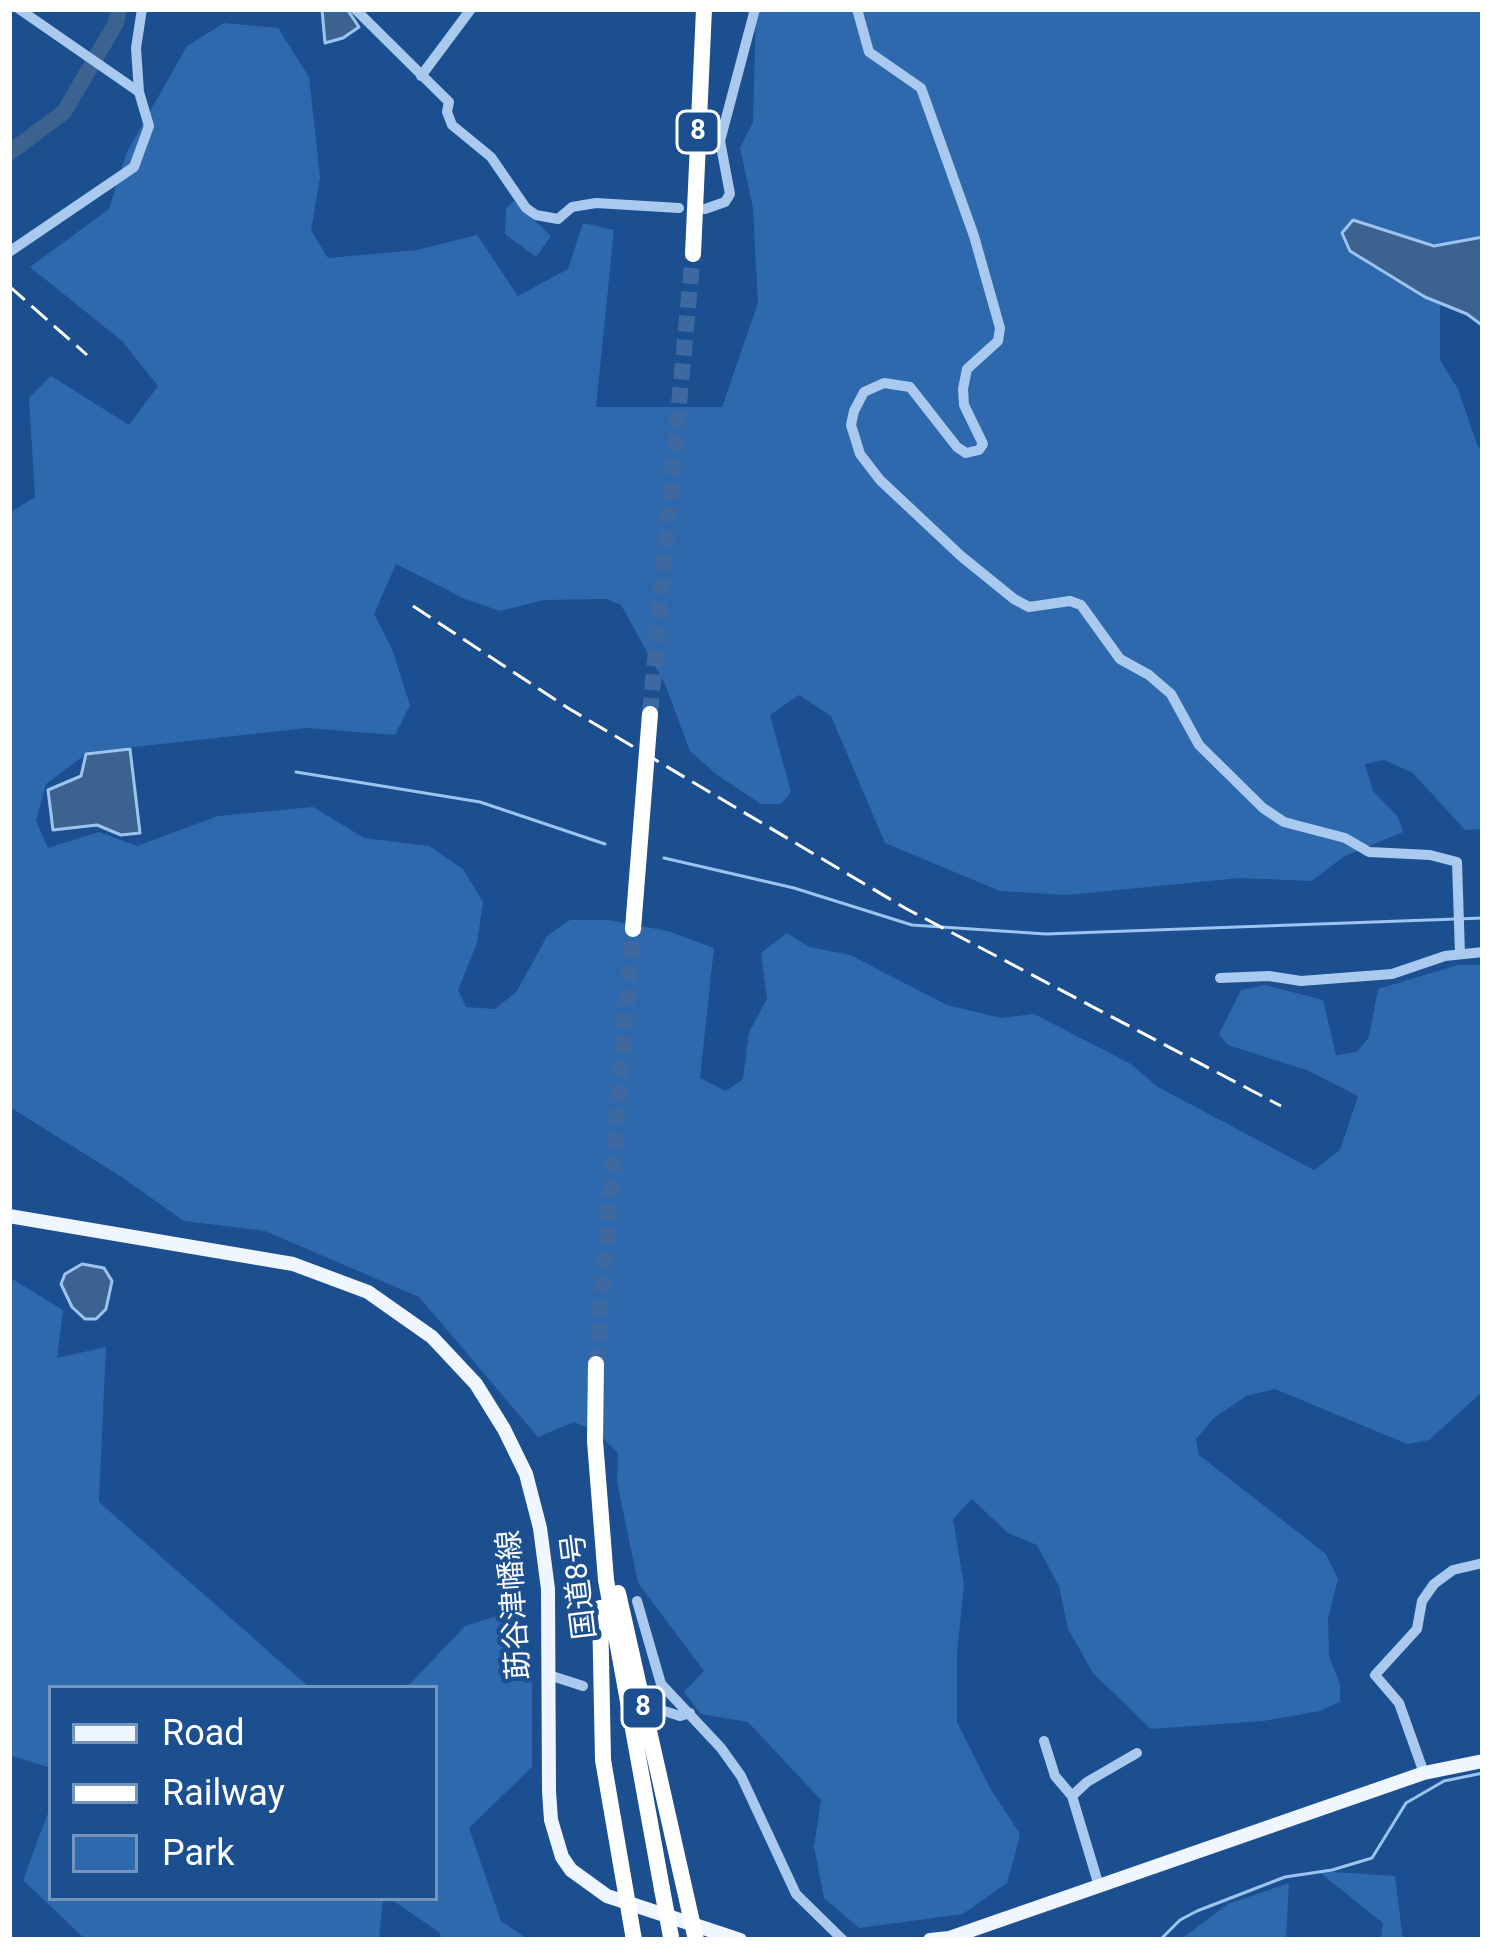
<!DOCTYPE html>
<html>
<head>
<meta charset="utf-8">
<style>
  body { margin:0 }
  #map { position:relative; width:1492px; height:1949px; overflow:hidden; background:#1b4f8f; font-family:Roboto,sans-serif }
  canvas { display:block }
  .frame { position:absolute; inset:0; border:12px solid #fff; pointer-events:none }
  .legend { position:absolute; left:48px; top:1685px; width:390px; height:216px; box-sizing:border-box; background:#1b4f8f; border:3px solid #7695bc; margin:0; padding:15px 21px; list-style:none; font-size:36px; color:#fff }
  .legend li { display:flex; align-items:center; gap:24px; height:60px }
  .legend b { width:60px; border:3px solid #7695bc }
</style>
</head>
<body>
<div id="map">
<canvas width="1492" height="1949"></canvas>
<div class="frame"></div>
<ul class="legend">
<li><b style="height:15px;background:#f0f6ff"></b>Road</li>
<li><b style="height:15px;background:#fff"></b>Railway</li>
<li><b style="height:33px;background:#2e69ad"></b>Park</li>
</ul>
</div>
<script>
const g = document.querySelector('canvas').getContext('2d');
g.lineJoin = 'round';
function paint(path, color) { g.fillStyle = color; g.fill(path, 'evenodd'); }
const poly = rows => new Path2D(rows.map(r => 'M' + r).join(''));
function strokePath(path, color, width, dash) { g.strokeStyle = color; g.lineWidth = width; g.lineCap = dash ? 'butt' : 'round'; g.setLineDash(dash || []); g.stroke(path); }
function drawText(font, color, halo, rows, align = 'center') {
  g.font = font + ' Roboto,"Noto Sans JP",sans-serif'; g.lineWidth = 9; g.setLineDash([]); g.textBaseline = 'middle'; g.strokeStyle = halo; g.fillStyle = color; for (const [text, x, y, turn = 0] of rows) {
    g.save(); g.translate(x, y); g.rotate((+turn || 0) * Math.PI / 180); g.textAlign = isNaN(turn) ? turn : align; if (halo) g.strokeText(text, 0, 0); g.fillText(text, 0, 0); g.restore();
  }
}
const green = poly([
  [756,9,1483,9,1483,237,1434,246,1353,220,1350,251,1425,297,1440,302,1440,360,1458,389,1478,447,1483,448,1483,829,1465,830,1413,773,1384,760,1365,764,1373,791,1398,817,1403,832,1343,857,1312,881,1240,878,1066,895,1000,891,885,843,831,716,799,695,770,715,791,792,781,804,761,804,717,775,690,751,665,684,621,605,606,599,544,600,500,611,465,599,396,564,374,614,392,649,410,705,395,735,307,728,89,752,46,784,36,821,48,848,99,832,137,846,218,816,313,807,364,838,429,846,463,869,483,902,477,943,458,990,466,1007,495,1009,517,991,547,936,570,920,608,920,668,931,714,948,700,1078,726,1091,743,1079,749,1032,767,999,761,953,787,933,809,947,850,955,947,1005,1001,1018,1034,1014,1131,1064,1158,1087,1314,1170,1340,1150,1358,1096,1309,1071,1228,1045,1219,1034,1241,990,1265,985,1323,1000,1336,1055,1357,1052,1369,1037,1378,989,1458,965,1483,965,1483,1391,1429,1440,1407,1444,1275,1389,1246,1396,1214,1418,1196,1439,1199,1455,1326,1554,1338,1579,1328,1618,1329,1656,1340,1685,1340,1702,1320,1711,1263,1721,1151,1729,1093,1673,1068,1629,1059,1586,1037,1545,1008,1533,972,1499,953,1519,964,1585,957,1653,957,1722,990,1788,1020,1834,1014,1858,1007,1883,963,1914,859,1928,824,1898,814,1847,821,1800,748,1722,701,1714,684,1692,704,1671,638,1583,617,1482,618,1453,595,1431,574,1422,538,1437,419,1297,265,1231,184,1221,120,1176,13,1109,9,1116,9,513,35,497,29,398,51,376,129,425,158,386,122,341,30,267,109,209,127,152,187,46,224,23,278,28,309,77,320,177,311,230,328,258,417,250,477,235,518,296,568,269,583,223,614,230,596,407,722,407,758,303,753,208,740,148,753,122],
  [514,201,551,236,536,257,505,234,506,209],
  [9,1277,63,1310,57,1358,106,1347,99,1502,310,1688,51,1688,51,1768,9,1755],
  [510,1612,532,1664,532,1767,469,1828,501,1921,529,1940,443,1940,439,1932,389,1898,435,1898,435,1688,401,1688,412,1682,465,1626],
  [51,1805,51,1898,383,1898,379,1940,86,1940,23,1880],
  [1318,1871,1395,1876,1403,1940,1381,1940,1383,1923],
  [1289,1883,1286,1940,1180,1940,1228,1904]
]);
const water = poly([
  [322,9,347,9,359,27,343,38,325,43,322,9],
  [1353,220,1434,246,1483,237,1483,326,1467,314,1425,297,1350,251,1342,233,1353,220],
  [130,749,140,833,121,835,97,825,53,830,48,790,81,776,86,754,130,749],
  [82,1264,104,1268,112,1281,106,1309,96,1319,85,1319,72,1307,61,1284,65,1274,82,1264]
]);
const stream = poly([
  [296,772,480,802,605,844],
  [664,858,794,888,912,925,1046,934,1483,918],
  [1160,1940,1180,1920,1197,1911,1285,1877,1332,1870,1372,1858,1406,1803,1444,1781,1483,1773]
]);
const river = poly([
  [9,153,64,112,116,23,119,9]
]);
const highwayTunnel = poly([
  [650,714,693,254],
  [596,1364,633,929]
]);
const minor = poly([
  [19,9,139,92],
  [355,9,449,102,447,112,452,125,491,157,526,208,536,215,558,219,572,207,596,203,679,208],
  [857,9,869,52,921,88,974,236,1000,328,998,341,967,369,963,389,964,405,983,444,979,450,966,453,957,447,910,387,884,383,864,392,854,411,851,425,860,454,880,480,961,556,1014,599,1029,607,1070,601,1081,605,1120,659,1149,675,1171,694,1199,745,1263,808,1284,822,1345,838,1369,852,1430,855,1457,862,1460,954],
  [421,76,471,9],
  [705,209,725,202,730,194,720,141,755,9],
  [9,252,134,167,149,126,139,92,136,48,142,9],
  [1220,978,1269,976,1301,981,1392,974,1445,956,1483,952],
  [637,1601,661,1684,721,1748,741,1776,796,1894,843,1940],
  [549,1675,583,1686],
  [655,1708,680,1716,690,1713],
  [1044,1741,1055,1776,1072,1796],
  [1424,1773,1399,1703,1375,1675,1417,1629,1422,1601,1434,1584,1453,1570,1483,1563],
  [1099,1886,1072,1796,1087,1782,1137,1753]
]);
const major = poly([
  [9,1216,293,1264,368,1292,432,1337,476,1384,504,1429,526,1474,540,1528,548,1589,549,1791,551,1820,562,1857,571,1870,607,1896,740,1940],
  [930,1940,949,1938,1424,1773,1483,1761]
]);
const highway = poly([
  [693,254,704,9],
  [633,929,650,714],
  [596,1364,595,1441,606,1580,662,1889],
  [618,1593,696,1940],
  [600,1608,603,1760,634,1940]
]);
const rail = poly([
  [9,286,87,355],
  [413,606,568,708,905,908,1281,1106]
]);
const highwayBridge = poly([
  [662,1889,671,1937]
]);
const shields = [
  [698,132,42],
  [643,1708,42]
];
const shieldNames = [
  ["8",698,132],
  ["8",643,1708]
];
const streetNames = [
  ["国道8号",581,1586,-97],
  ["莇谷津幡線",516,1605,-94]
];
paint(green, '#2e69ad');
paint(water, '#3c6290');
strokePath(water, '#9cc4f0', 3);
strokePath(stream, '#9cc4f0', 3);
strokePath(river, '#3c6290', 16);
strokePath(highwayTunnel, '#3d69a0', 16, [16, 8]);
strokePath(minor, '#a9c9ee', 10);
strokePath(major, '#f0f6ff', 14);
strokePath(highway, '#fff', 16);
strokePath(rail, '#fff', 3, [21, 9]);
strokePath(highwayBridge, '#fff', 16);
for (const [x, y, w] of shields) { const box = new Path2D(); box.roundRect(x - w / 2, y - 21, w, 42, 9); g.fillStyle = '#1b4f8f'; g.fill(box); strokePath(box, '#fff', 3); }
drawText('bold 27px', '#fff', null, shieldNames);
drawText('30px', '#fff', '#1b4f8f', streetNames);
</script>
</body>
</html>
